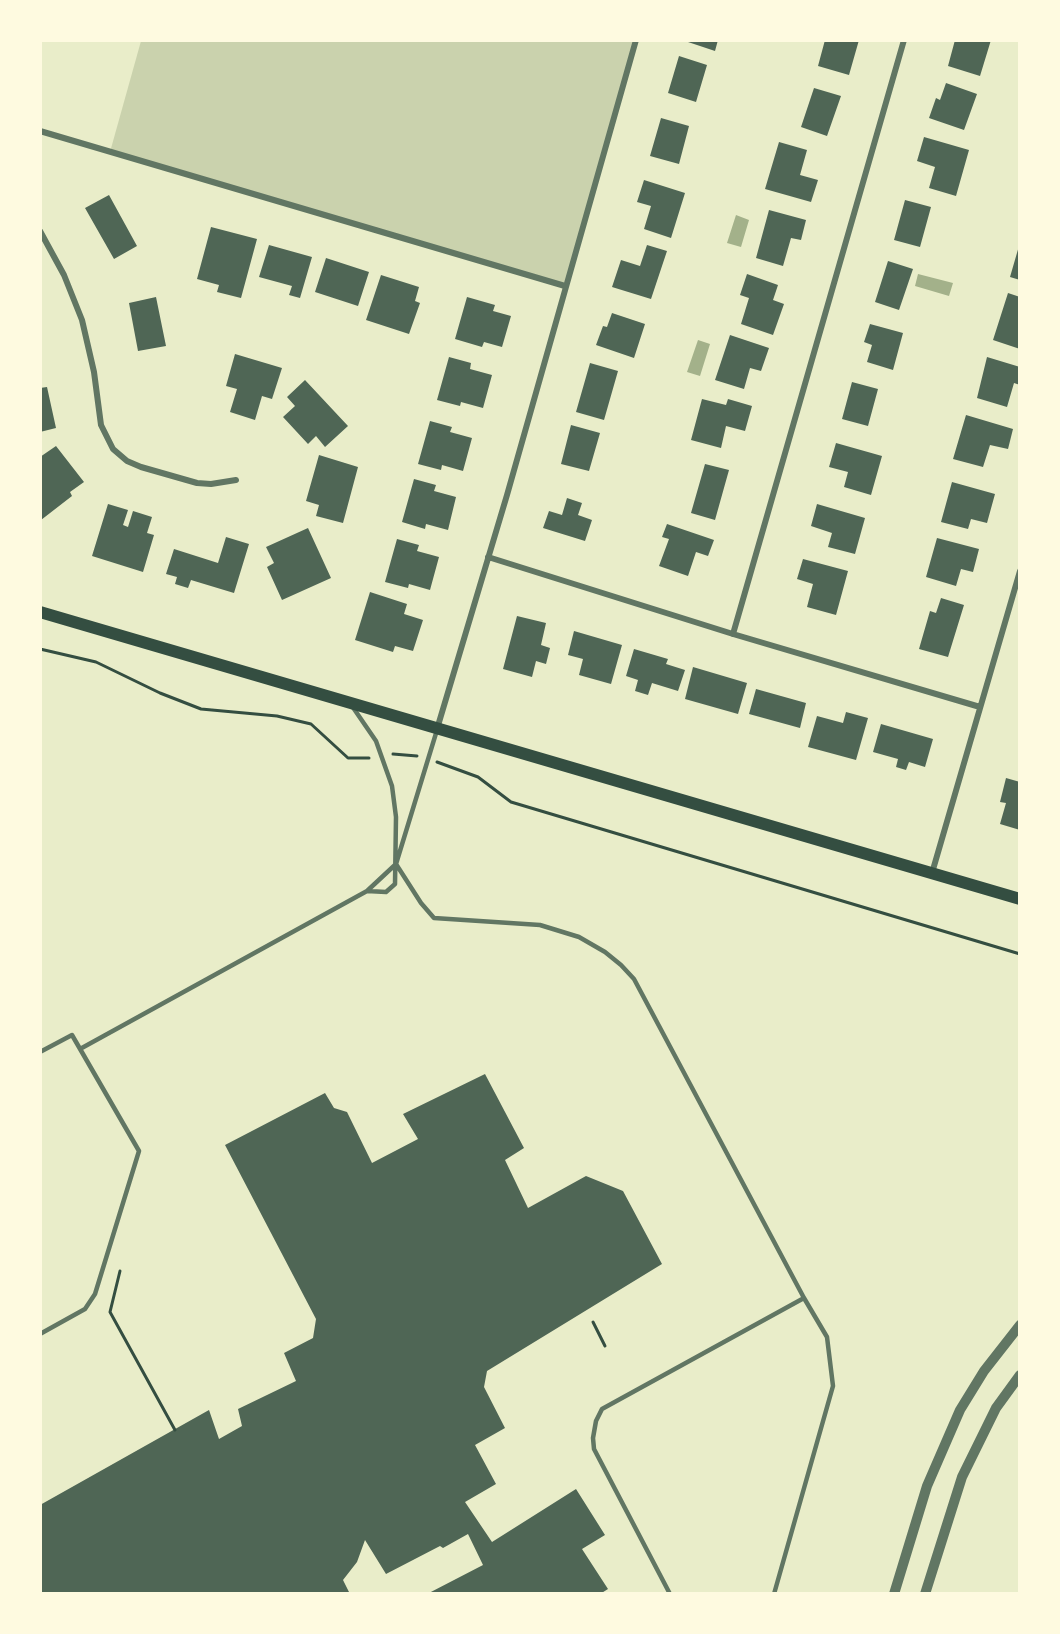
<!DOCTYPE html>
<html>
<head>
<meta charset="utf-8">
<style>
  body { margin:0 }
  #map { position:relative; width:1060px; height:1634px; overflow:hidden; background:#e9edc9; font-family:Literata,serif }
  canvas { display:block }
  .frame { position:absolute; inset:0; border:42px solid #fefae0; pointer-events:none }
</style>
</head>
<body>
<div id="map">
<canvas width="1060" height="1634"></canvas>
<div class="frame"></div>
</div>
<script>
const g = document.querySelector('canvas').getContext('2d');
g.lineJoin = 'round';
function paint(path, color) { g.fillStyle = color; g.fill(path, 'evenodd'); }
const poly = rows => new Path2D(rows.map(r => 'M' + r).join(''));
function strokePath(path, color, width, dash) { g.strokeStyle = color; g.lineWidth = width; g.lineCap = dash ? 'butt' : 'round'; g.setLineDash(dash || []); g.stroke(path); }
const green = poly([
  [141,41,636,41,565,286,110,152]
]);
const water = poly([
  [736,215,749,220,741,247,727,243],
  [918,274,953,283,949,296,915,286],
  [698,340,710,344,700,376,687,372]
]);
const building = poly([
  [688,40,718,40,715,51,688,42],
  [825,40,859,40,849,75,818,66],
  [955,40,991,40,980,76,948,66],
  [679,56,707,65,696,102,668,93],
  [946,83,977,94,964,130,929,118,936,98,940,100],
  [814,88,841,96,827,136,801,127],
  [661,118,689,126,679,164,650,156],
  [924,137,969,150,956,196,929,188,935,167,917,161],
  [779,142,807,150,800,175,818,180,811,202,765,189],
  [644,180,685,193,671,238,644,229,651,206,637,202],
  [109,195,137,246,114,259,85,208],
  [905,200,931,207,920,247,894,240],
  [769,210,806,220,801,240,791,238,783,266,756,258],
  [211,227,257,239,241,298,217,292,219,285,197,279],
  [269,245,312,257,300,298,289,295,292,286,259,277],
  [647,245,667,251,651,299,612,287,621,260,640,266],
  [1019,246,1020,246,1020,280,1010,277],
  [326,258,369,272,358,306,315,292],
  [888,261,913,269,899,310,875,302],
  [747,274,778,285,773,300,784,304,773,335,741,324,749,298,740,295],
  [381,275,419,287,415,301,420,303,409,334,366,320],
  [1008,293,1020,297,1020,349,993,340],
  [156,297,166,346,138,351,129,303],
  [467,297,495,305,493,311,511,316,502,347,484,342,482,347,455,339],
  [612,313,645,324,634,358,596,345,603,326,607,327],
  [870,324,903,333,893,370,867,362,872,345,864,342],
  [730,335,769,348,761,371,750,368,744,389,715,380],
  [235,354,282,368,272,399,262,396,255,420,230,412,237,389,226,386],
  [449,357,471,363,470,369,492,375,483,408,461,402,460,406,437,400],
  [987,357,1020,367,1020,385,1014,383,1007,407,977,398],
  [590,363,618,371,604,420,576,412],
  [305,380,348,426,325,447,316,436,308,444,283,417,295,406,287,397],
  [852,382,878,389,868,426,842,419],
  [47,387,56,428,40,432,40,388],
  [702,399,726,405,728,399,752,406,745,431,726,426,721,448,691,440],
  [966,415,1013,429,1008,449,990,445,983,467,953,459],
  [430,421,452,427,450,432,472,438,463,471,442,465,441,470,418,464],
  [571,425,600,433,589,471,561,464],
  [836,443,882,456,871,495,844,487,848,472,829,467],
  [56,446,84,482,70,492,72,496,41,520,40,457],
  [319,455,358,467,343,523,316,516,319,505,306,501],
  [705,464,729,470,715,520,691,513],
  [414,479,436,485,434,491,456,497,448,530,426,524,425,529,402,522],
  [952,482,995,494,987,523,971,519,968,529,941,522],
  [567,498,582,503,578,515,592,520,585,541,543,528,549,511,562,515],
  [108,504,128,510,123,525,128,527,133,511,152,517,147,533,154,535,143,572,92,556],
  [817,504,865,518,855,554,828,547,832,533,811,526],
  [667,524,714,540,708,556,696,552,688,576,659,566,669,539,662,537],
  [308,528,331,578,282,600,267,567,274,563,266,547],
  [226,537,249,544,234,593,191,580,188,588,175,584,177,577,166,574,174,549,218,563],
  [937,538,979,549,973,572,961,569,956,586,926,577],
  [397,539,419,545,417,551,439,557,430,590,409,584,408,588,385,582],
  [803,559,848,571,836,615,807,607,813,584,797,579],
  [370,592,407,604,404,614,423,620,413,651,395,646,393,652,355,640],
  [941,598,964,605,948,657,919,649,930,611,936,613],
  [517,616,546,623,541,645,550,648,546,664,536,661,532,677,503,669],
  [574,631,622,645,611,684,579,675,583,659,568,655],
  [634,649,668,659,666,664,685,670,678,691,652,683,648,695,635,691,638,680,626,676],
  [693,667,747,683,738,714,685,699],
  [756,689,806,703,800,728,749,714],
  [846,712,868,718,856,760,808,747,817,716,843,723],
  [881,724,933,739,925,767,909,762,906,770,896,767,898,759,873,752],
  [1006,778,1020,782,1020,830,1000,824,1006,803,1000,802],
  [485,1074,524,1148,505,1160,528,1208,586,1176,623,1191,662,1264,487,1371,484,1387,505,1428,475,1445,496,1484,465,1502,492,1542,576,1489,605,1535,582,1549,608,1589,600,1594,427,1594,483,1565,468,1534,443,1548,440,1546,386,1574,365,1540,357,1562,343,1580,350,1594,78,1594,77,1592,74,1594,40,1594,40,1505,209,1410,219,1439,242,1426,238,1409,296,1381,284,1353,313,1338,316,1319,225,1145,325,1093,334,1108,347,1112,372,1163,418,1139,403,1114]
]);
const path = poly([
  [40,649,96,662,160,693,201,709,277,716,311,724,348,758,369,758],
  [393,754,417,756],
  [437,762,478,777,511,802,1020,954],
  [120,1271,110,1312,175,1430],
  [593,1322,605,1346]
]);
const service = poly([
  [352,706,376,741,392,786,396,817,395,884,386,892,367,891],
  [396,864,421,903,434,918,540,925,579,937,605,952,621,965,634,979,804,1298,827,1337,833,1386,774,1594],
  [80,1049,367,891,396,864,437,730],
  [40,1052,72,1035,139,1151,95,1294,85,1309,40,1334],
  [670,1594,594,1449,593,1438,596,1421,602,1409,804,1298]
]);
const minor = poly([
  [40,131,565,286],
  [40,231,64,275,82,320,94,372,101,425,113,449,127,461,141,467,197,483,211,484,236,480],
  [488,557,733,634,980,707],
  [733,634,904,40],
  [437,729,507,495,636,40],
  [932,873,1020,571]
]);
const tertiary = poly([
  [894,1594,927,1486,960,1410,984,1371,1020,1325],
  [925,1594,962,1477,996,1408,1020,1375]
]);
const secondary = poly([
  [40,612,1020,899]
]);
paint(green, '#cad2ad');
paint(water, '#a3b18a');
paint(building, '#4f6655');
strokePath(path, '#344e41', 3);
strokePath(service, '#617663', 4.5);
strokePath(minor, '#617663', 6);
strokePath(tertiary, '#617663', 10);
strokePath(secondary, '#344e41', 12);
</script>
</body>
</html>
